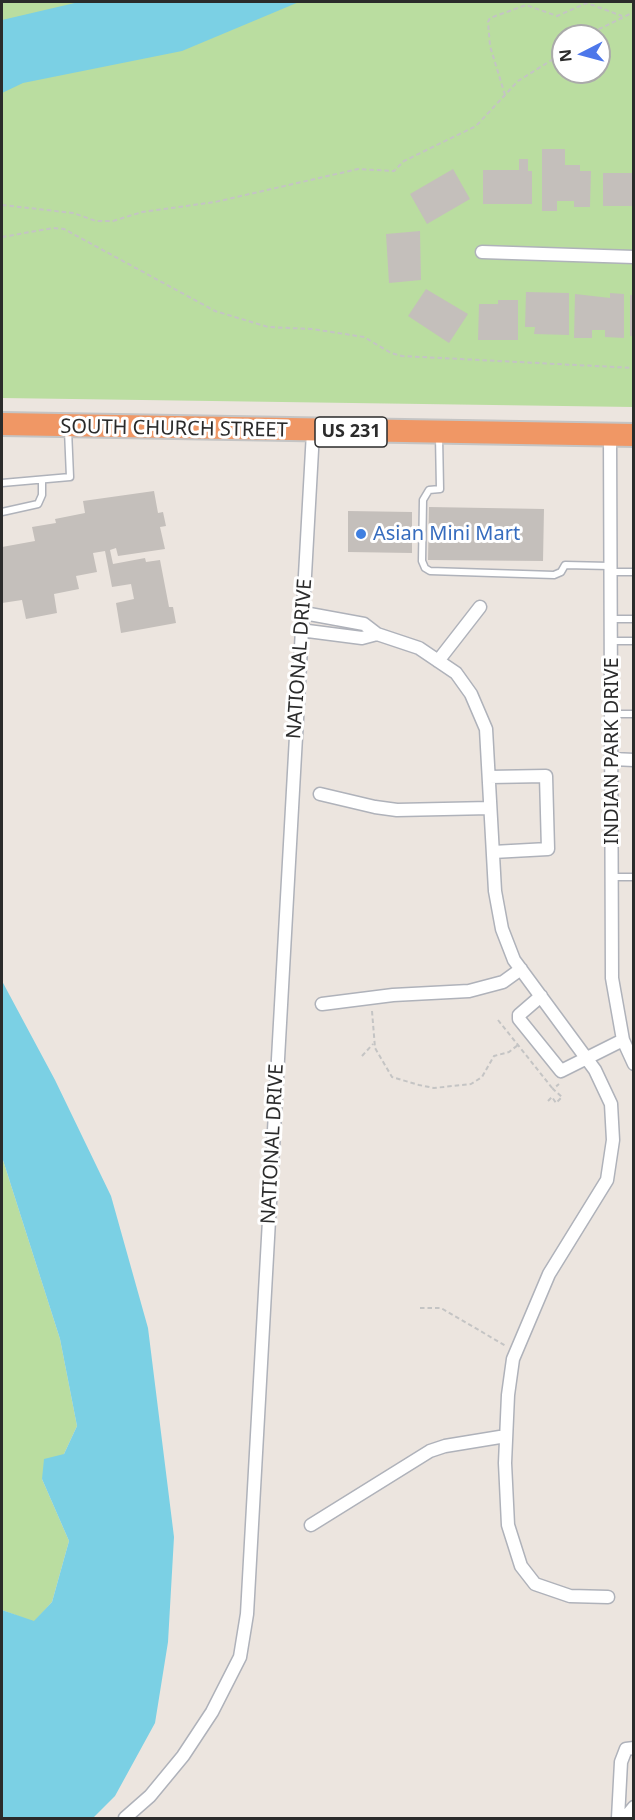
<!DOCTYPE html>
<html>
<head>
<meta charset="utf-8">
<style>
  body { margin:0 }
  #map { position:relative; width:635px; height:1820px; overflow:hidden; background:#ece5df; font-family:"Noto Sans",sans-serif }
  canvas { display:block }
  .frame { position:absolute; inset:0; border:3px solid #2b2b2b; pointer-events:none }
  .north { position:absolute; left:551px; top:24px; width:60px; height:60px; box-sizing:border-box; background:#fff; border:2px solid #aaa; border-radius:50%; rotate:264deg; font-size:16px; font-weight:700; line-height:24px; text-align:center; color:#2b2b2b }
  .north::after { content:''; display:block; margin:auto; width:21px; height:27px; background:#4d77ea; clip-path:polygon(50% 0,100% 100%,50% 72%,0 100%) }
</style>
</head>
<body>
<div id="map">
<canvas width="635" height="1820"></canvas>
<div class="frame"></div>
<div class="north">N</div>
</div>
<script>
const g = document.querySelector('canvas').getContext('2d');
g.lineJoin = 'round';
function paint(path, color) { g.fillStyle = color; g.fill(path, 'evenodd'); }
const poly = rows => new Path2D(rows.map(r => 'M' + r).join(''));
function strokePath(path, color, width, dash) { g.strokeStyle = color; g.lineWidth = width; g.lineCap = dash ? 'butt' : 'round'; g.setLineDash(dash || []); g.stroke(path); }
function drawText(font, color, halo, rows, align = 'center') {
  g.font = font + ' "Noto Sans",sans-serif'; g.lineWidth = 6; g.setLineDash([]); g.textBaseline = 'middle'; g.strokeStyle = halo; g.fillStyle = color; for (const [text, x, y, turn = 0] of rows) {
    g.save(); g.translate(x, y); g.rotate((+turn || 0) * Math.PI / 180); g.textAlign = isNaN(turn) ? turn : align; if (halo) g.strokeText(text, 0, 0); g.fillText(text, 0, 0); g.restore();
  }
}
const green = poly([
  [2,2,633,2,633,407,2,398],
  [563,36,599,36,599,72,563,72],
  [2,1157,60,1339,77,1426,64,1454,42,1479,69,1541,52,1602,34,1622,2,1610]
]);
const water = poly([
  [79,2,299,2,182,51,23,83,2,93,2,20],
  [2,981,55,1080,111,1196,148,1328,174,1537,168,1642,155,1723,115,1796,93,1818,2,1818,2,1610,34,1621,52,1602,69,1541,42,1479,44,1459,64,1454,77,1426,60,1339,2,1157]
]);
const building = poly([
  [542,149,565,149,565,165,580,165,580,171,591,171,590,207,574,207,574,201,557,201,557,211,542,211],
  [519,159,528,159,528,171,532,171,532,204,483,204,483,170,519,170],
  [453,169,470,199,427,224,410,194],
  [603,173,634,173,634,206,603,206],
  [420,231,421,280,389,283,386,234],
  [426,289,468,314,449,343,408,316],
  [526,292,569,293,569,335,534,334,535,327,525,327],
  [610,293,624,294,624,338,605,337,605,330,592,330,592,338,574,338,575,294,610,298],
  [630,295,634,295,634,336,630,336],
  [498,300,518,300,518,340,478,340,479,304,498,304],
  [154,491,158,513,163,512,166,526,160,527,165,549,118,556,116,548,110,550,113,564,145,558,146,562,160,560,169,607,173,607,176,623,121,633,116,603,134,599,131,584,112,587,105,551,93,553,97,572,76,576,79,589,54,594,57,613,26,619,22,600,2,603,2,547,35,541,32,527,56,523,55,519,85,513,83,501],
  [429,507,544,509,543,561,428,560],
  [348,511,412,512,412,553,348,552]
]);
const path = poly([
  [585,36,634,12],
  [505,95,490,46,488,22,490,18,526,5,557,16,587,3,622,16],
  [2,205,73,213,96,221,113,221,142,212,215,202,358,169,394,171,404,161,476,126,518,81,563,53],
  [2,237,53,228,64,229,215,311,268,327,312,329,364,337,391,353,402,356,634,368],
  [372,1011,375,1048,392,1077,419,1085,434,1088,471,1084,482,1077,494,1056,509,1052,518,1045],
  [498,1020,553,1089],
  [362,1056,373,1044],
  [548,1101,552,1097,556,1103,562,1097,553,1089,559,1084],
  [420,1308,441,1308,506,1346]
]);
const lane = poly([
  [439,436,440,489,429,490,423,500,422,561,425,568,430,571,554,575,561,572,565,565,610,566],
  [2,483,70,477,68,430],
  [2,512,38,504,42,495,42,480],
  [611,572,634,572],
  [612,619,634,619],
  [612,641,634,641],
  [613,714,634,714],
  [613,877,634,877]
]);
const street = poly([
  [482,252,634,257],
  [610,435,612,978,623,1040,634,1064],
  [304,613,364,624,377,634,419,648,456,673,471,694,486,729,495,891,502,929,514,960,595,1070,611,1104,613,1140,607,1180,549,1274,513,1359,508,1395,505,1463,508,1525,521,1566,535,1584,570,1596,608,1597],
  [300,630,362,638,377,634],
  [438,661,480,607],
  [613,759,634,760],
  [489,777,546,776,548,849,493,852],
  [320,794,375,807,397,810,490,808],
  [541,996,519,1015,519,1019,561,1071,623,1040],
  [322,1004,393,995,469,991,503,982,521,969],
  [311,1525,430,1451,445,1446,506,1436],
  [125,1818,150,1796,183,1756,212,1712,240,1657,247,1614,313,432],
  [618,1818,621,1762,626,1749,634,1748],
  [625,1818,634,1807]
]);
const highway = poly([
  [2,424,634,435]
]);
const markers = [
  [361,534,6,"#3f7fe0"]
];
const shields = [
  [351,432,72]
];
const shieldNames = [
  ["US 231",351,432]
];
const streetNames = [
  ["SOUTH CHURCH STREET",174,429,1],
  ["NATIONAL DRIVE",300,659,-86],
  ["INDIAN PARK DRIVE",612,751,-90],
  ["NATIONAL DRIVE",273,1144,-87]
];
const shopNames = [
  ["Asian Mini Mart",373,534]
];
paint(green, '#badda0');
paint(water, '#7bd0e4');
paint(building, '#c4bfbb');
strokePath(lane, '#afb2ba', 9);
strokePath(street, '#afb2ba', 15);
strokePath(highway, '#c4c4c4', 26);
strokePath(path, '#c4c4c4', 2, [4.5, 3]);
strokePath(lane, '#fff', 6);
strokePath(street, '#fff', 12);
strokePath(highway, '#f09765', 22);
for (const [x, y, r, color] of markers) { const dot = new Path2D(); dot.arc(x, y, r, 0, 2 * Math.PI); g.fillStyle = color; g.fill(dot); strokePath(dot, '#fff', 2); }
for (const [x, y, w] of shields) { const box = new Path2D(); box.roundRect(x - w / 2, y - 15, w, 30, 4.5); g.fillStyle = '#fff'; g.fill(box); strokePath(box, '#2b2b2b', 1.5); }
drawText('bold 18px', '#2b2b2b', null, shieldNames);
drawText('20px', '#2b2b2b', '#fff', streetNames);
drawText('20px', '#366cbe', '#fff', shopNames, 'left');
</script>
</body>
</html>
